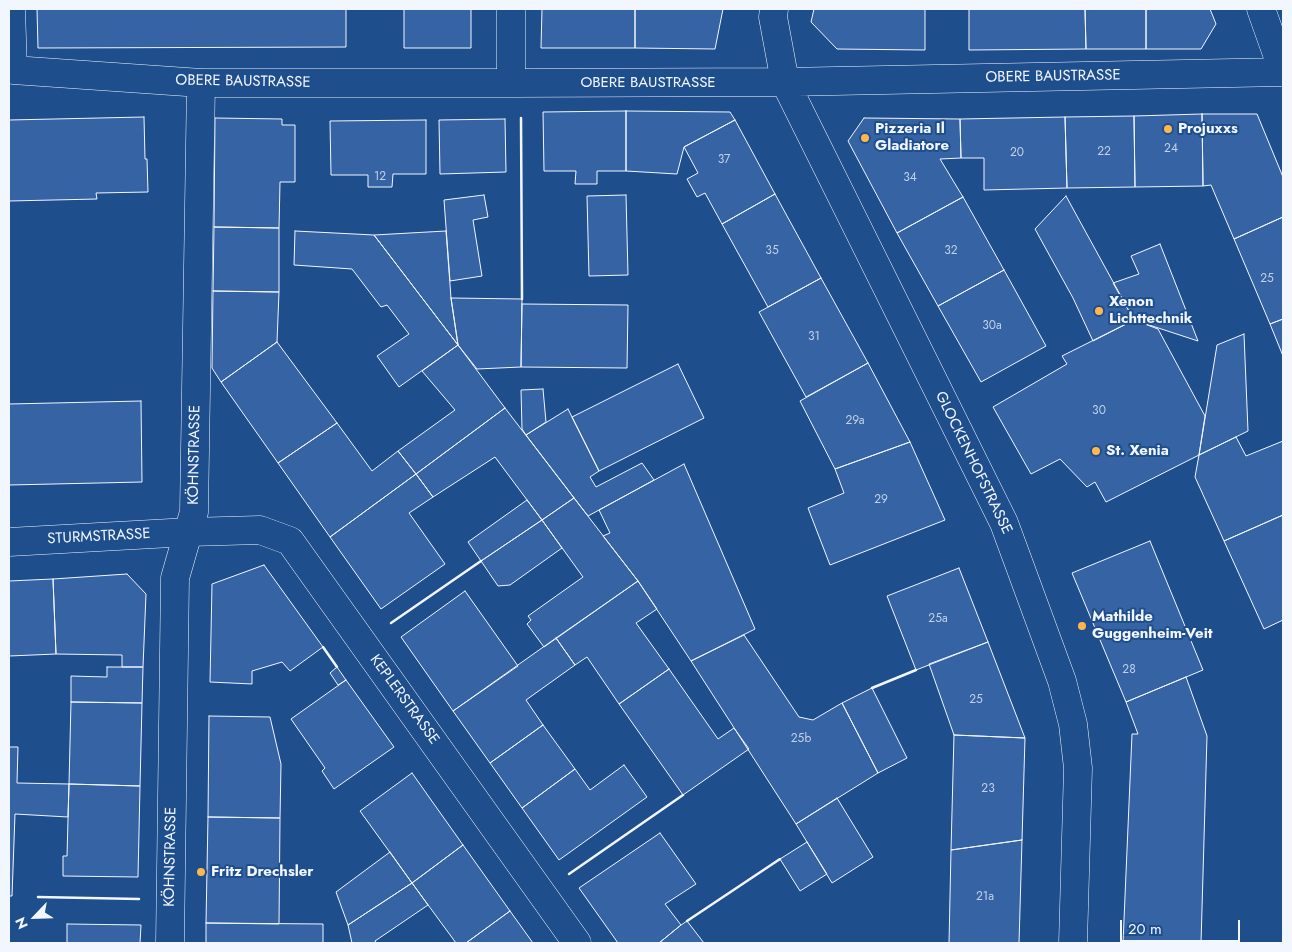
<!DOCTYPE html>
<html>
<head>
<meta charset="utf-8">
<style>
  body { margin:0 }
  #map { position:relative; width:1292px; height:952px; overflow:hidden; background:#1f4e8c; font-family:Jost,sans-serif }
  canvas { display:block }
  .frame { position:absolute; inset:0; border:10px solid #f2f6ff; pointer-events:none }
  .north { position:absolute; left:10px; top:892px; width:50px; height:50px; -webkit-text-stroke:4px #1f4e8c; paint-order:stroke; rotate:246deg; font-size:14px; font-weight:700; line-height:20px; text-align:center; color:#f2f6ff }
  .north::after { content:''; display:block; margin:auto; width:18px; height:22px; background:#f2f6ff; clip-path:polygon(50% 0,100% 100%,50% 72%,0 100%) }
  .scale { position:absolute; left:1120px; top:920px; width:120px; height:22px; box-sizing:border-box; border:2px solid #f2f6ff; border-top:0; padding-left:6px; font-size:15px; line-height:18px; white-space:nowrap; color:#f2f6ff; -webkit-text-stroke:4px #1f4e8c; paint-order:stroke }
</style>
</head>
<body>
<div id="map">
<canvas width="1292" height="952"></canvas>
<div class="frame"></div>
<div class="north">N</div>
<div class="scale">20 m</div>
</div>
<script>
const g = document.querySelector('canvas').getContext('2d');
g.lineJoin = 'round';
function paint(path, color) { g.fillStyle = color; g.fill(path, 'evenodd'); }
const poly = rows => new Path2D(rows.map(r => 'M' + r).join(''));
function strokePath(path, color, width, dash) { g.strokeStyle = color; g.lineWidth = width; g.lineCap = dash ? 'butt' : 'round'; g.setLineDash(dash || []); g.stroke(path); }
function drawText(font, color, halo, rows, align = 'center') {
  g.font = font + ' Jost,sans-serif'; g.lineWidth = 4; g.setLineDash([]); g.textBaseline = 'middle'; g.strokeStyle = halo; g.fillStyle = color; for (const [text, x, y, turn = 0] of rows) {
    g.save(); g.translate(x, y); g.rotate((+turn || 0) * Math.PI / 180); g.textAlign = isNaN(turn) ? turn : align; if (halo) g.strokeText(text, 0, 0); g.fillText(text, 0, 0); g.restore();
  }
}
const building = poly([
  [37,9,346,9,346,47,38,48,37,9],
  [404,9,471,9,471,48,404,48,404,9],
  [542,9,635,9,635,48,541,48,542,9],
  [635,9,723,9,715,49,635,48,635,9],
  [814,9,925,9,925,50,837,49,811,22,814,9],
  [969,9,1085,9,1086,49,969,50,969,9],
  [1085,9,1146,9,1146,49,1086,49,1085,9],
  [1146,9,1210,9,1216,24,1201,49,1146,49,1146,9],
  [626,111,730,112,735,120,684,147,677,174,626,171,626,111],
  [626,111,626,171,597,171,597,184,575,184,576,171,544,171,543,112,626,111],
  [1202,114,1257,114,1283,177,1283,217,1234,239,1211,185,1203,186,1202,114],
  [1202,114,1203,186,1135,187,1134,116,1202,114],
  [1134,116,1135,187,1067,188,1065,117,1134,116],
  [144,117,145,159,147,159,148,192,96,193,97,199,9,201,9,120,144,117],
  [1065,117,1067,188,984,190,984,158,961,158,960,119,1065,117],
  [215,118,282,119,282,125,295,125,295,182,280,182,279,228,214,227,215,118],
  [864,118,960,119,961,158,940,159,963,197,897,233,848,141,864,118],
  [505,119,506,172,440,174,439,120,505,119],
  [426,120,426,174,393,174,392,187,368,187,368,175,331,175,330,121,426,120],
  [735,120,775,194,722,224,705,193,697,197,687,179,698,173,684,147,735,120],
  [775,194,821,278,768,307,722,224,775,194],
  [484,195,488,217,473,220,482,276,450,281,444,200,484,195],
  [626,195,628,275,589,276,587,196,626,195],
  [1066,196,1134,320,1093,341,1073,298,1035,229,1066,196],
  [963,197,1004,270,938,306,897,233,963,197],
  [1283,217,1283,319,1270,324,1234,239,1283,217],
  [214,227,279,228,279,292,213,291,214,227],
  [295,231,374,235,458,345,399,387,377,356,409,334,387,305,381,307,352,269,294,265,295,231],
  [446,231,451,298,458,345,374,235,446,231],
  [1160,244,1198,341,1134,320,1113,283,1139,274,1131,256,1160,244],
  [1004,270,1046,346,981,382,938,306,1004,270],
  [821,278,868,363,806,397,759,312,821,278],
  [213,291,279,292,277,342,221,382,212,368,213,291],
  [451,298,522,299,521,367,477,369,458,345,451,298],
  [522,304,628,305,627,368,521,367,522,304],
  [1283,319,1283,356,1270,324,1283,319],
  [1134,320,1158,329,1205,416,1199,455,1106,502,1095,482,1087,487,1060,459,1031,474,993,407,1067,364,1062,356,1134,320],
  [1244,334,1248,431,1199,455,1217,345,1244,334],
  [277,342,337,423,278,463,221,382,277,342],
  [458,345,505,408,416,474,398,451,455,410,422,371,458,345],
  [868,363,910,442,835,469,800,401,868,363],
  [678,364,704,418,599,471,572,417,678,364],
  [543,389,546,422,526,435,522,429,521,390,543,389],
  [141,401,142,482,9,485,9,404,141,401],
  [505,408,574,498,542,520,495,457,433,497,416,474,505,408],
  [568,409,599,471,590,477,596,487,642,463,654,480,588,516,526,435,568,409],
  [337,423,372,471,398,451,416,474,330,537,278,463,337,423],
  [1236,437,1246,456,1283,441,1283,515,1224,541,1195,477,1199,455,1236,437],
  [910,442,945,520,830,565,808,508,844,493,835,469,910,442],
  [684,464,755,629,691,661,638,581,603,536,610,533,599,510,684,464],
  [416,474,433,497,409,513,445,564,381,609,330,537,416,474],
  [574,498,638,581,544,647,527,624,531,620,528,616,583,577,542,520,574,498],
  [527,500,542,520,481,561,468,542,527,500],
  [1283,515,1283,620,1264,629,1224,541,1283,515],
  [542,520,562,548,510,585,498,586,481,561,542,520],
  [1150,541,1203,670,1126,702,1072,573,1150,541],
  [264,565,323,647,290,671,282,662,252,671,252,684,210,682,212,584,264,565],
  [959,568,988,642,916,670,887,596,959,568],
  [127,574,146,594,143,667,122,667,122,655,56,654,53,579,127,574],
  [53,579,56,654,9,656,9,581,53,579],
  [638,581,657,609,636,623,669,669,619,704,587,657,575,665,556,638,638,581],
  [465,591,518,666,453,711,401,637,465,591],
  [744,635,799,717,813,720,842,703,878,773,796,824,691,661,744,635],
  [556,638,575,665,526,700,543,725,490,763,453,711,556,638],
  [988,642,1025,738,954,735,929,664,988,642],
  [107,667,143,667,142,703,71,702,71,676,107,677,107,667],
  [337,667,346,680,338,685,330,673,337,667],
  [669,669,718,739,734,728,749,749,683,795,619,704,669,669],
  [1186,677,1207,736,1201,943,1123,943,1132,734,1138,734,1126,702,1186,677],
  [346,680,394,747,334,789,322,771,325,768,291,719,346,680],
  [872,688,907,758,878,773,842,703,872,688],
  [71,702,142,703,140,786,69,784,71,702],
  [209,716,270,717,281,764,280,818,208,817,209,716],
  [543,725,575,769,522,808,490,763,543,725],
  [954,735,1025,738,1022,840,951,850,954,735],
  [9,747,18,747,17,783,69,784,68,817,15,814,12,896,9,896,9,747],
  [624,765,647,797,559,860,522,808,575,769,590,790,624,765],
  [412,773,463,845,412,883,360,811,412,773],
  [69,784,140,786,138,877,63,876,63,856,67,856,69,784],
  [837,798,873,857,832,883,796,824,837,798],
  [208,817,280,818,279,924,206,923,208,817],
  [660,833,696,884,665,904,681,925,659,943,618,943,579,888,660,833],
  [1022,840,1019,943,949,943,951,850,1022,840],
  [807,842,827,874,800,891,780,859,807,842],
  [463,845,510,911,466,943,456,943,412,883,463,845],
  [390,852,412,883,348,925,336,892,390,852],
  [412,883,428,905,375,941,376,943,352,943,348,925,412,883],
  [510,911,533,943,466,943,510,911],
  [687,921,704,943,659,943,681,925,687,921],
  [206,923,323,924,323,943,206,943,206,923],
  [67,924,141,925,140,943,67,943,67,924]
]);
const minor = poly([
  [11,9,13,70,201,83,511,83,785,82,1283,72],
  [511,9,511,83],
  [774,9,773,17,785,82,1004,523,1062,681,1073,724,1078,768,1073,943],
  [1261,9,1283,71],
  [9,542,189,532,260,530,290,541,577,943],
  [170,943,175,578,194,512,201,83]
]);
const wall = poly([
  [521,118,522,299],
  [391,623,481,561],
  [323,647,337,667],
  [872,688,916,670],
  [569,874,683,795],
  [38,897,139,899],
  [687,921,780,859]
]);
const markers = [
  [1168,129,5,"#ffb74d"],
  [865,138,5,"#ffb74d"],
  [1099,311,5,"#ffb74d"],
  [1096,451,5,"#ffb74d"],
  [1082,626,5,"#ffb74d"],
  [201,872,5,"#ffb74d"]
];
const numberNames = [
  ["24",1171,149],
  ["22",1104,152],
  ["20",1017,153],
  ["37",724,160],
  ["12",380,177],
  ["34",910,178],
  ["35",772,251],
  ["32",951,251],
  ["25",1267,279],
  ["30a",992,326],
  ["31",814,337],
  ["30",1099,411],
  ["29a",855,421],
  ["29",881,500],
  ["25a",938,619],
  ["28",1129,670],
  ["25",976,700],
  ["25b",801,739],
  ["23",988,789],
  ["21a",985,897]
];
const streetNames = [
  ["OBERE BAUSTRASSE",1053,77,-1],
  ["OBERE BAUSTRASSE",243,82,1],
  ["OBERE BAUSTRASSE",648,83],
  ["KÖHNSTRASSE",195,455,-89],
  ["GLOCKENHOFSTRASSE",973,463,64],
  ["STURMSTRASSE",99,537,-3],
  ["KEPLERSTRASSE",404,700,54],
  ["KÖHNSTRASSE",171,857,-89]
];
const poiNames = [
  ["Pizzeria Il",875,129],
  ["Gladiatore",875,146],
  ["Projuxxs",1178,129],
  ["Xenon",1109,302],
  ["Lichttechnik",1109,319],
  ["St. Xenia",1106,451],
  ["Mathilde",1092,617],
  ["Guggenheim-Veit",1092,634],
  ["Fritz Drechsler",211,872]
];
paint(building, '#3563a3');
strokePath(building, '#f2f6ff', 1);
strokePath(minor, '#f2f6ff', 29);
strokePath(minor, '#1f4e8c', 28);
strokePath(wall, '#f2f6ff', 2.5);
for (const [x, y, r, color] of markers) { const dot = new Path2D(); dot.arc(x, y, r, 0, 2 * Math.PI); g.fillStyle = color; g.fill(dot); strokePath(dot, '#1f4e8c', 2); }
drawText('12px', '#c3d1e8', null, numberNames);
drawText('15px', '#f2f6ff', '#1f4e8c', streetNames);
drawText('bold 15px', '#f2f6ff', '#1f4e8c', poiNames, 'left');
</script>
</body>
</html>
